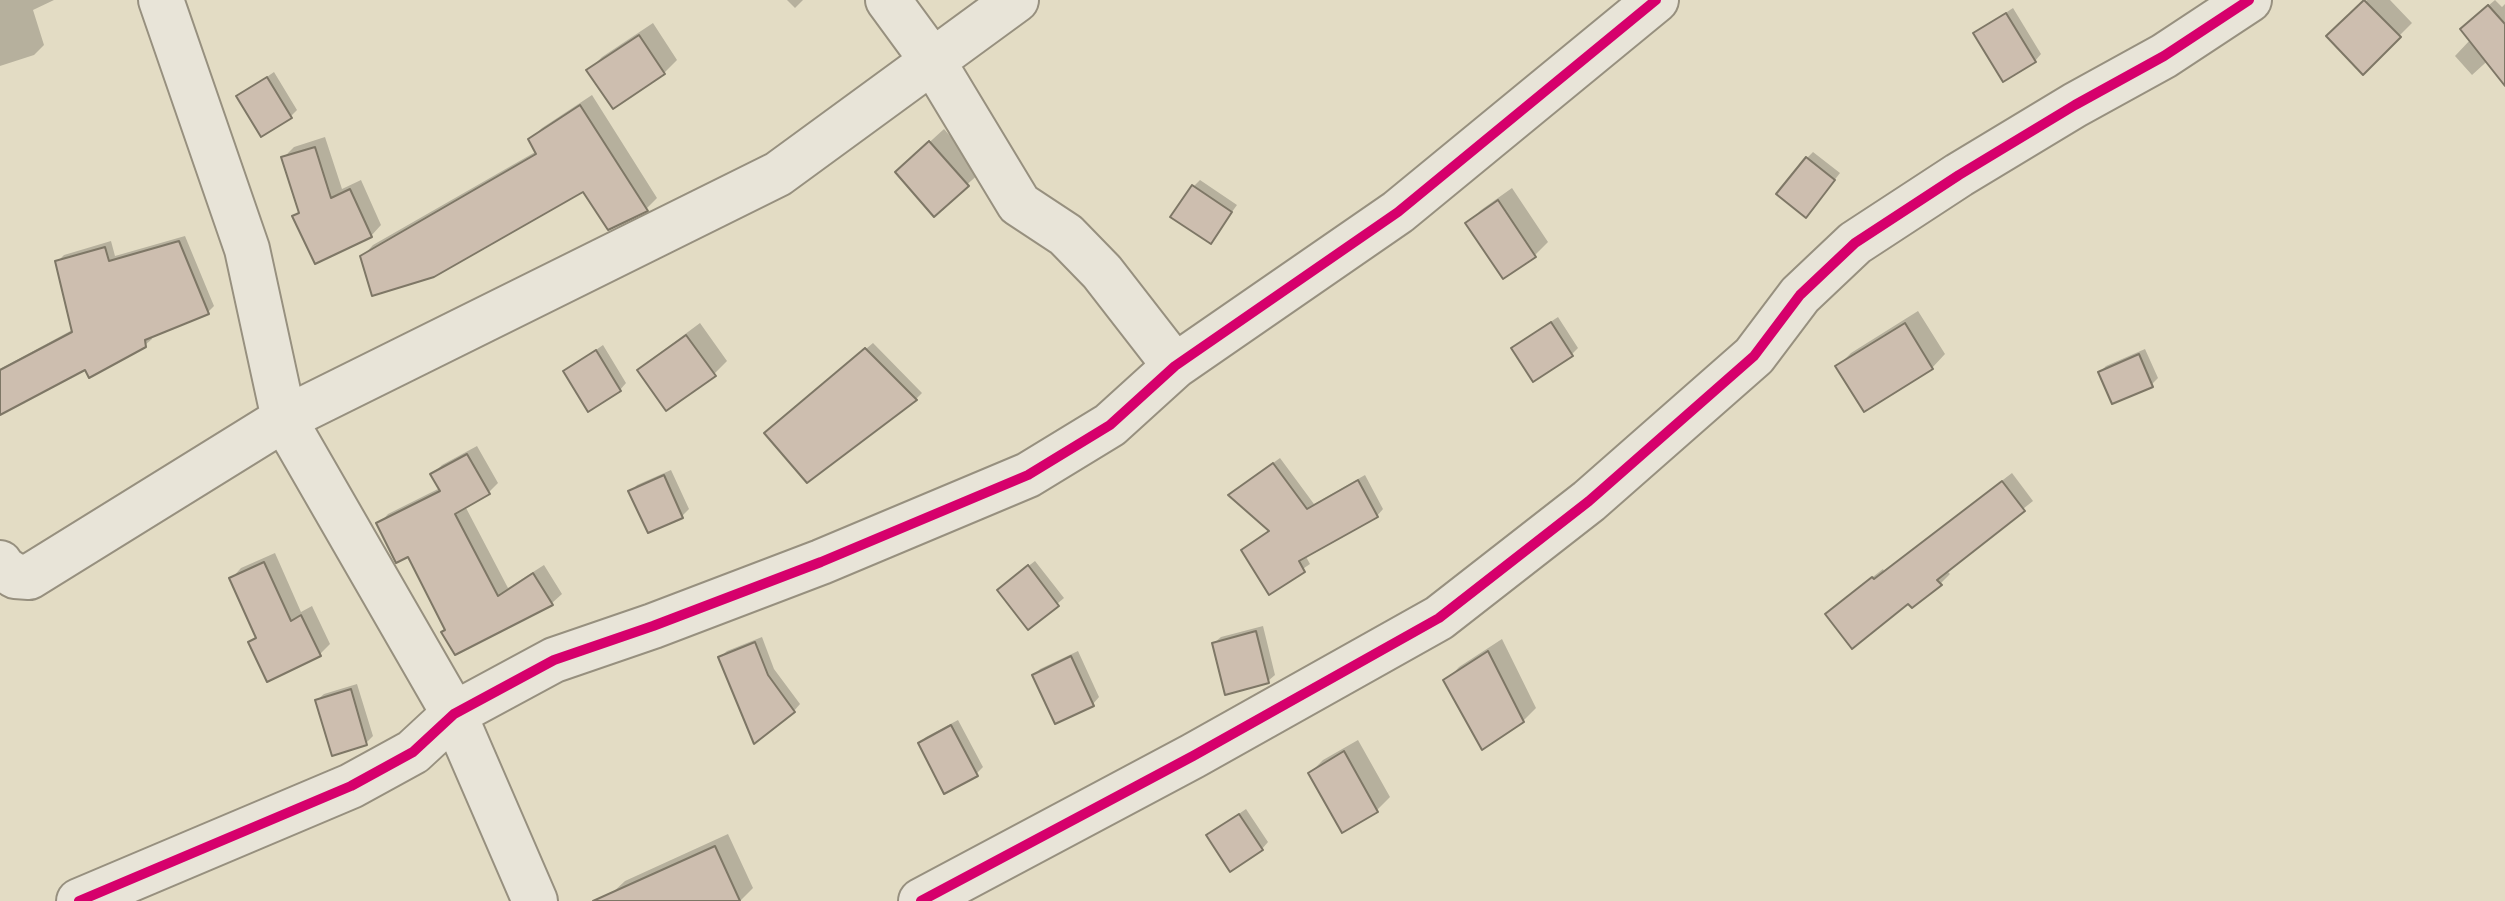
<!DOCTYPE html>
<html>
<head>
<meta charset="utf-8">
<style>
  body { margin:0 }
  canvas { display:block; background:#e3dcc4 }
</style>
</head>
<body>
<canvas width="2505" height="901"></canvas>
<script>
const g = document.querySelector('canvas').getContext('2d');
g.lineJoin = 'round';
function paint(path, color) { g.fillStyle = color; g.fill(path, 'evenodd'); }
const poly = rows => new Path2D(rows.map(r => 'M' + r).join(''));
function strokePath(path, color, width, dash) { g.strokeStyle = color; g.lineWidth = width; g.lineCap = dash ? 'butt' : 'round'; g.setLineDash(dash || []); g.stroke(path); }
const shadow = poly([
  [0,0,54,0,33,10,44,45,34,55,0,66],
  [787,0,803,0,795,8],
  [2367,0,2390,0,2412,23,2363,72,2329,36],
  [2495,0,2502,7,2505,4,2505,45,2472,75,2455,56,2471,39,2469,22],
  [2013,8,2041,54,2035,61,1975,33],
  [653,23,677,60,664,73,589,70,602,57],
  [274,72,297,110,290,117,239,96],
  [592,95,657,198,646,209,583,189,362,257,373,245,537,151,530,139,542,128],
  [944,129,981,172,934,214,911,159],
  [325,137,342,189,361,180,381,225,371,236,295,217,300,211,283,158,294,147],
  [1813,152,1840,173,1812,209,1807,158],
  [1200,180,1237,205,1210,242,1193,187],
  [1512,188,1548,242,1535,255,1504,277,1468,223,1481,210],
  [185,236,214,306,207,313,151,336,152,339,145,345,0,395,0,369,74,329,57,262,64,255,111,241,115,256],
  [1918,311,1945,354,1932,368,1838,366,1851,353],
  [1558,317,1578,348,1572,354,1520,342],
  [700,323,727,361,714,374,640,371,653,358],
  [873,343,922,393,916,399,773,427],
  [603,345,626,383,620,390,566,371],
  [2145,349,2158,378,2151,385,2100,372,2106,366],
  [477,446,498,483,488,493,465,506,508,588,544,565,562,594,552,603,455,653,447,629,409,555,379,524,388,514,440,488,433,474,442,465],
  [1280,458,1314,504,1365,475,1383,509,1377,516,1305,555,1310,564,1269,592,1243,550,1271,530,1237,489],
  [671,470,689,509,682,516,649,531,631,491,637,485],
  [2012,473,2033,501,1946,570,1950,574,1940,584,1909,601,1837,605,1883,569,1884,571],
  [275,553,301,612,312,606,330,644,319,655,250,642,257,636,231,579,241,568],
  [1035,561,1064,598,1057,604,1006,583],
  [1263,626,1275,675,1268,681,1214,643,1221,637],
  [762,637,774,669,800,704,794,711,720,657,727,651],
  [1502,639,1536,708,1523,721,1446,681,1459,667],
  [1078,651,1099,697,1093,704,1034,675,1040,669],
  [357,684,373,736,366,743,317,700,324,694],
  [958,720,983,767,976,774,920,743,926,737],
  [1358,740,1390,797,1377,810,1342,830,1310,773,1323,760],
  [1246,809,1268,842,1262,849,1208,835],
  [728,834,753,888,740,901,614,901,611,894,625,881]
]);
const building = poly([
  [2364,0,2401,37,2363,75,2326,36,2364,0],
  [2488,5,2505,24,2505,86,2460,29,2488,5],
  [2006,13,2036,62,2003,82,1973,33,2006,13],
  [639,35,665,74,613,109,586,70,639,35],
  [267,77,292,118,261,137,236,96,267,77],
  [580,105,648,211,608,230,583,192,434,277,372,296,360,256,536,154,528,139,580,105],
  [929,141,969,186,934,217,895,172,929,141],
  [315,147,331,198,350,189,372,237,315,264,292,216,299,213,281,157,315,147],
  [1806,157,1835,180,1806,218,1776,194,1806,157],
  [1192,185,1232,212,1211,244,1170,217,1192,185],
  [1498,200,1536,257,1503,279,1465,223,1498,200],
  [179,241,209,314,145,340,146,347,89,378,85,370,0,415,0,370,72,332,55,261,105,247,109,261,179,241],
  [1551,322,1573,356,1533,382,1511,348,1551,322],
  [1905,323,1933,369,1864,412,1835,366,1905,323],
  [686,335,716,376,666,411,637,370,686,335],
  [865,348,917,400,807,483,764,433,865,348],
  [596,350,621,391,588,412,563,371,596,350],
  [2139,354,2153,387,2112,404,2098,372,2139,354],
  [467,454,490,494,455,514,498,596,533,573,553,605,455,655,441,632,445,630,408,557,396,563,376,523,440,491,430,474,467,454],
  [1273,463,1307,509,1358,480,1378,517,1299,561,1305,572,1269,595,1241,550,1269,531,1228,495,1273,463],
  [664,475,683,518,648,533,628,491,664,475],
  [2002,481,2025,511,1937,580,1942,585,1912,608,1908,604,1852,649,1825,614,1872,577,1874,579,2002,481],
  [264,562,291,621,301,615,321,656,267,682,248,642,256,638,229,578,264,562],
  [1028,565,1059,606,1028,630,997,590,1028,565],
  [1256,631,1269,683,1225,695,1212,643,1256,631],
  [755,642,768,675,795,712,754,744,718,657,755,642],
  [1488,651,1524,722,1482,750,1443,680,1488,651],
  [1071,656,1094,706,1055,724,1032,675,1071,656],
  [351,689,367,745,332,756,315,700,351,689],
  [951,725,978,776,944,794,918,743,951,725],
  [1344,751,1378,812,1342,833,1308,773,1344,751],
  [1239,814,1263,850,1230,872,1206,835,1239,814],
  [715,846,740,901,593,901,715,846]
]);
const street = poly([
  [161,0,247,249,284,419,454,714,535,901],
  [888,0,932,60,1019,204,1066,235,1102,272,1175,366],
  [0,563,3,568,15,576,29,577,284,419,778,174,1016,0],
  [79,901,351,786,413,752,454,714,554,660,653,626,821,562,1028,475,1110,425,1175,366,1398,212,1656,0],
  [921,901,1193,756,1439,618,1589,501,1754,356,1800,295,1855,243,1959,175,2075,105,2164,56,2249,0]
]);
const cycleway = poly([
  [79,901,351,786,413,752,454,714,554,660,653,626,821,562,1028,475,1110,425,1175,366,1398,212,1656,0],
  [921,901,1193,756,1439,618,1589,501,1754,356,1800,295,1855,243,1959,175,2075,105,2164,56,2249,0]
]);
paint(shadow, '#0003');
paint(building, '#cdbeaf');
strokePath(building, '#7e7766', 2);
strokePath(street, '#97907f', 48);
strokePath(street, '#e8e4d8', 44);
strokePath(cycleway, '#d6006c', 10);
</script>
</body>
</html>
